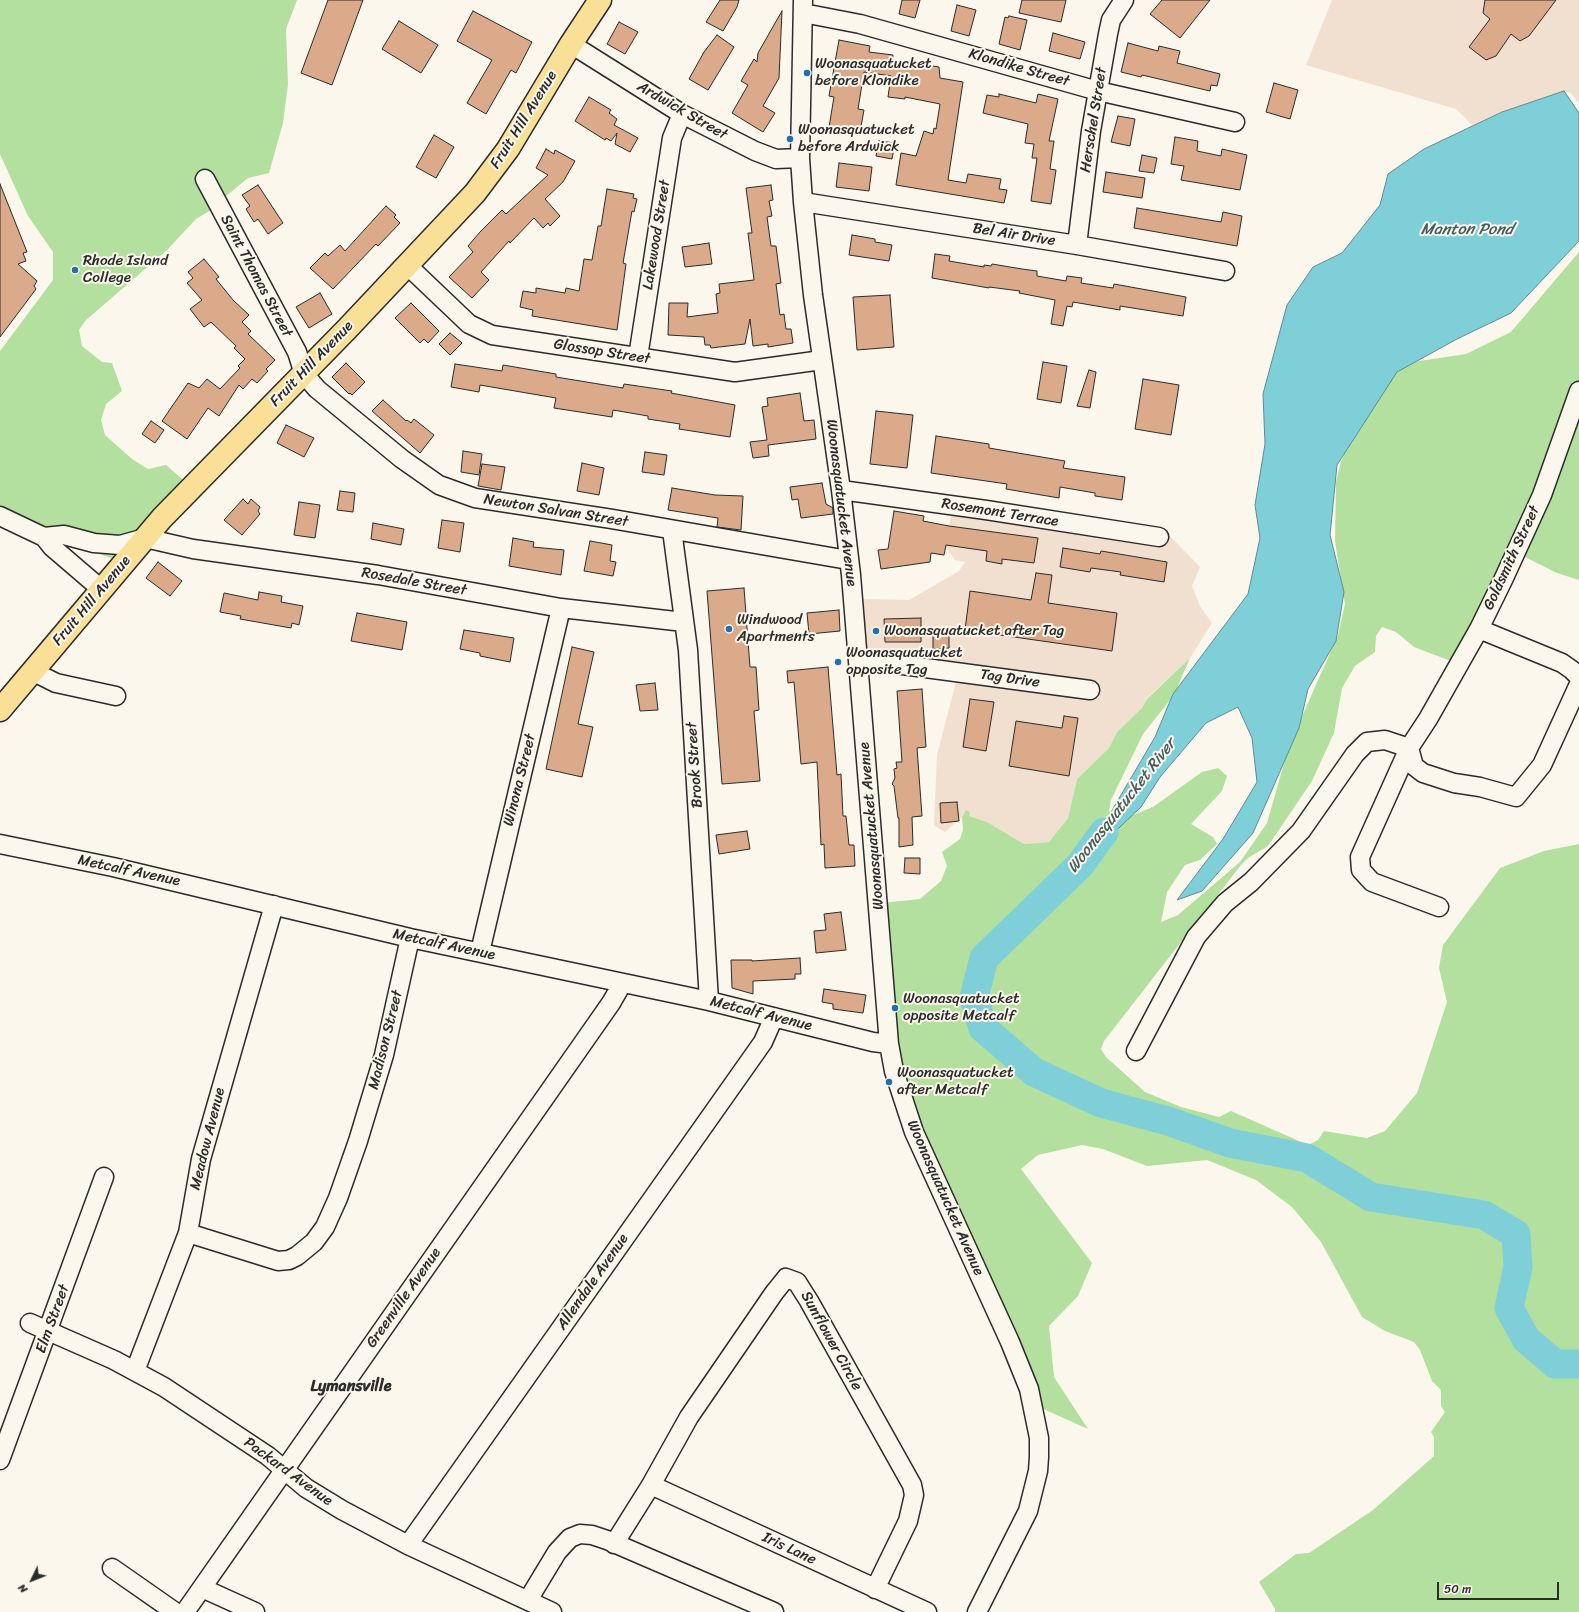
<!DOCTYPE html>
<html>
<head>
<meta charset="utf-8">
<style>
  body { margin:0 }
  #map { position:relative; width:1579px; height:1612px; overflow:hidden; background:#fbf7ec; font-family:Sriracha,sans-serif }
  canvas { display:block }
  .north { position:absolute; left:12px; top:1560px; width:40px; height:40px; -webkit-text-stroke:3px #fbf7ec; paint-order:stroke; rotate:227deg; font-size:11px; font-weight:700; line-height:16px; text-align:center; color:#2b2b2b }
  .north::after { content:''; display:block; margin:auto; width:14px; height:18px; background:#2b2b2b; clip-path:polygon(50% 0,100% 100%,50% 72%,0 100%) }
  .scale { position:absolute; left:1437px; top:1582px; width:122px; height:18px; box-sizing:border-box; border:2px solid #2b2b2b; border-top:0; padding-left:5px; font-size:12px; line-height:14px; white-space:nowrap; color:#2b2b2b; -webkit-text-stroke:3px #fbf7ec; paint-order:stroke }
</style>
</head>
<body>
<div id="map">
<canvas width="1579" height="1612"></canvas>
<div class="north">N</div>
<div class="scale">50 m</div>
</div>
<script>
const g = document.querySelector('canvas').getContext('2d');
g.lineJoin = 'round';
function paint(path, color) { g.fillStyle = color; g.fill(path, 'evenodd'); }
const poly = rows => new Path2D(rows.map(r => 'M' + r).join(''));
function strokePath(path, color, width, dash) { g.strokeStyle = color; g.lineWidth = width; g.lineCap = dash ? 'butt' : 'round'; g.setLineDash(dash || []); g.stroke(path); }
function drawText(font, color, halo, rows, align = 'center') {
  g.font = font + ' Sriracha,sans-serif'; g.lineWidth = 4; g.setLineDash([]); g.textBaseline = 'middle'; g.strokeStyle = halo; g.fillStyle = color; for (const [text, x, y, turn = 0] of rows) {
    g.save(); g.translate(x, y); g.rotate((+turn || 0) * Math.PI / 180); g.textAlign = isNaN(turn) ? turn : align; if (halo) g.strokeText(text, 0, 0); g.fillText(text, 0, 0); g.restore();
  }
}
const built = poly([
  [1332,0,1579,0,1579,101,1578,102,1570,92,1502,112,1473,126,1456,109,1306,65],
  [954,502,1167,533,1200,567,1192,586,1200,606,1212,623,1190,658,1147,698,1142,708,1117,732,1109,748,1077,779,1068,818,1049,842,1024,844,987,822,968,816,966,810,962,817,945,832,934,825,937,755,958,674,861,658,860,599,909,600,959,571,965,562,955,560,945,546]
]);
const green = poly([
  [0,0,297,0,286,29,288,84,283,123,269,173,248,178,220,201,216,207,196,219,166,251,85,321,79,330,82,346,102,362,112,363,122,391,106,404,101,420,105,435,132,459,148,469,166,465,189,485,124,563,0,517,0,351,53,280,53,252,28,216,0,154],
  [1579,252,1579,580,1557,573,1517,553,1456,663,1414,647,1396,632,1382,627,1376,636,1375,652,1355,666,1342,688,1334,733,1312,781,1268,846,1248,858,1241,865,1104,1041,1101,1049,1106,1057,1145,1092,1181,1107,1219,1117,1231,1111,1308,1145,1318,1140,1324,1131,1367,1138,1385,1131,1417,1093,1447,1002,1439,968,1443,945,1500,868,1544,851,1579,844,1579,1612,1275,1612,1275,1609,1259,1582,1296,1554,1309,1553,1373,1510,1434,1456,1434,1437,1431,1432,1445,1412,1441,1406,1441,1390,1432,1381,1420,1350,1414,1342,1385,1331,1362,1317,1321,1242,1292,1207,1256,1180,1207,1160,1147,1166,1103,1149,1082,1145,1038,1155,1021,1169,1092,1263,1078,1296,1049,1326,1054,1377,1088,1429,1041,1408,933,1172,892,1036,882,903,920,899,941,881,947,866,942,852,960,839,963,830,962,817,966,810,970,812,969,816,987,822,1024,844,1049,842,1068,818,1077,779,1109,748,1117,732,1142,708,1147,699,1190,658,1174,695,1143,734,1111,800,1109,811,1123,819,1153,807,1202,772,1218,768,1227,776,1222,791,1191,824,1213,837,1217,844,1200,860,1185,865,1167,892,1161,922,1178,915,1240,862,1267,823,1289,746,1338,635,1345,604,1335,541,1336,482,1341,462,1365,406,1375,388,1406,363,1466,354,1511,332]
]);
const water = poly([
  [1564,91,1579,113,1579,241,1511,313,1457,339,1397,372,1337,465,1330,535,1344,592,1336,641,1308,689,1299,728,1253,833,1202,891,1177,900,1223,839,1257,782,1252,738,1238,707,1206,723,1160,777,1141,807,1080,865,1155,737,1173,694,1248,594,1260,538,1255,505,1265,444,1263,394,1287,305,1313,267,1342,253,1380,205,1388,174,1424,149,1502,112,1564,91]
]);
const river = poly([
  [1104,832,1080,865,984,958,974,998,983,1028,1034,1072,1101,1103,1168,1121,1230,1143,1307,1158,1371,1197,1484,1215,1516,1234,1518,1267,1509,1308,1526,1339,1555,1364,1579,1364]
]);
const building = poly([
  [328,0,363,0,332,85,301,73,328,0],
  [720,0,739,0,737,7,723,31,706,22,720,0],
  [902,0,920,0,915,18,899,14,902,0],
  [1022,0,1066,0,1061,22,1019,13,1022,0],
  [1162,0,1210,0,1180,38,1150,14,1162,0],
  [1485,0,1556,0,1529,36,1520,41,1511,34,1496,56,1486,60,1469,47,1490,19,1483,13,1485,0],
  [957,5,976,10,969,36,951,31,957,5],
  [473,11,532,42,516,73,511,70,486,114,467,103,492,60,457,41,473,11],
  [782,11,779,78,763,106,775,113,763,132,732,113,748,85,741,81,754,59,757,62,758,53,782,11],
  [1009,16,1027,20,1020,50,999,44,1005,17,1008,18,1009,16],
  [399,21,438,45,421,73,382,49,399,21],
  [619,22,638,32,625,54,607,44,619,22],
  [1053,33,1085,42,1080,59,1049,51,1053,33],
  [717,35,734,47,708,90,689,79,704,52,717,35],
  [839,40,870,46,869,52,893,55,892,63,920,67,921,64,939,67,940,78,963,82,948,180,966,183,968,174,1001,179,999,189,1007,190,1004,203,896,185,901,153,916,156,924,131,933,134,934,128,936,129,940,104,905,97,905,99,888,97,891,76,864,72,858,109,864,110,860,132,829,127,834,97,829,96,839,40],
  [1128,43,1158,51,1159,46,1180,51,1177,63,1220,74,1217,86,1211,85,1210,91,1142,75,1141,77,1121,72,1128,43],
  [1274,83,1298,90,1290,119,1266,112,1274,83],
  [999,94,1036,103,1038,94,1058,99,1049,141,1054,141,1050,169,1056,170,1051,204,1031,201,1037,158,1032,158,1034,144,1025,143,1028,124,983,113,987,95,999,97,999,94],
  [589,97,611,110,609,113,617,119,614,125,638,138,630,152,615,144,617,133,611,141,606,138,605,140,575,121,589,97],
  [1118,116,1135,119,1130,146,1111,142,1118,116],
  [434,135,454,147,436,178,416,167,434,135],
  [1175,137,1198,141,1197,151,1221,156,1222,149,1247,155,1240,190,1181,180,1184,166,1171,164,1175,137],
  [879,141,895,143,892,159,876,156,879,141],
  [546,149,554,154,555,150,575,161,563,182,545,199,560,216,550,226,548,223,543,228,534,218,510,243,509,241,481,272,489,280,472,298,449,277,473,252,468,246,480,232,502,210,506,214,548,175,536,168,546,149],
  [1142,155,1157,158,1154,173,1139,171,1142,155],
  [839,163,872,167,869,191,836,187,839,163],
  [1106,172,1145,178,1142,198,1103,192,1106,172],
  [0,184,27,252,23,253,26,261,18,264,37,281,34,286,36,289,0,337,0,184],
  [258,185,283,223,268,234,258,219,254,222,246,209,250,206,242,195,258,185],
  [771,185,773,200,769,201,772,216,767,217,771,246,776,246,779,269,781,283,776,284,780,315,784,314,786,329,791,329,793,343,768,347,768,344,753,346,750,319,745,344,711,348,710,345,705,345,704,337,668,335,669,303,688,303,687,317,718,313,716,294,720,293,719,284,754,280,748,233,752,233,746,188,771,185],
  [607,189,634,194,633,198,637,199,634,212,632,211,623,263,626,264,617,330,532,316,533,310,520,307,523,291,536,293,536,288,565,293,566,288,579,291,584,259,592,260,598,226,601,226,607,189],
  [386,206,396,215,394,217,400,223,378,246,376,244,333,289,310,268,325,253,328,256,340,245,345,251,386,206],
  [1137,208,1221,222,1223,212,1242,216,1237,246,1134,228,1137,208],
  [852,235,875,239,875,242,892,245,889,261,849,255,852,235],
  [709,243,712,264,685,267,682,247,709,243],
  [935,254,950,256,949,261,984,267,984,265,991,266,992,264,1022,269,1037,271,1037,276,1066,281,1067,276,1082,278,1081,283,1113,288,1114,284,1186,297,1183,316,1120,306,1120,310,1073,302,1072,307,1067,306,1063,326,1051,324,1055,300,1019,293,1020,291,989,287,989,288,932,278,935,254],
  [204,259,219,277,216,279,233,300,249,315,242,322,251,331,248,334,275,360,266,369,268,371,257,383,252,379,243,389,239,385,219,416,208,408,187,439,162,421,188,383,199,388,207,379,220,389,240,368,238,366,245,359,234,348,236,346,211,322,204,327,190,309,202,300,187,283,193,278,188,272,204,259],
  [320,293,332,314,309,328,296,307,320,293],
  [890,295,894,347,857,350,853,297,890,295],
  [411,303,439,331,428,343,424,339,420,343,395,318,411,303],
  [450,333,462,343,450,355,439,344,450,333],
  [1043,362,1067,366,1061,403,1037,399,1043,362],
  [346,363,365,382,352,395,350,393,349,394,332,377,346,363],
  [455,364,502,371,503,365,556,374,556,377,623,388,624,384,672,391,671,393,735,405,730,437,679,429,680,424,648,419,648,416,613,410,612,417,554,408,556,398,480,385,479,392,451,387,455,364],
  [1089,370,1096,372,1090,408,1077,406,1089,370],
  [1143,379,1179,385,1171,435,1135,429,1143,379],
  [800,393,804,421,814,420,816,439,768,445,769,456,753,458,750,442,767,440,762,407,768,406,767,398,800,393],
  [383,400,406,421,407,420,411,423,414,419,434,435,420,453,372,411,383,400],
  [876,411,913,415,907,468,870,464,876,411],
  [151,421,164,430,155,443,142,434,151,421],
  [286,425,314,438,304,457,277,443,286,425],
  [936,436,989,444,989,448,1065,461,1063,468,1125,477,1122,500,1095,496,1095,493,1060,487,1059,498,1006,489,1007,484,931,473,936,436],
  [463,451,482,454,479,475,461,472,463,451],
  [645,452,667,455,664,475,642,472,645,452],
  [582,463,604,468,599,495,577,491,582,463],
  [482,464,505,467,501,490,478,486,482,464],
  [822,483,826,504,833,508,833,514,801,518,798,499,792,500,790,487,822,483],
  [672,488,715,495,743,496,741,530,717,527,718,518,668,510,672,488],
  [340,491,355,493,353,512,337,510,340,491],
  [243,499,248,504,251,499,260,507,258,511,260,514,242,535,224,520,243,499],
  [299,502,320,505,315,538,294,535,299,502],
  [894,511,924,516,923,521,949,526,1038,538,1034,563,1002,559,1002,564,986,561,987,551,946,545,944,555,931,553,930,562,881,569,878,550,888,549,894,511],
  [442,520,464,523,460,552,438,548,442,520],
  [373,523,404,529,401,545,371,539,373,523],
  [513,538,534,542,533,547,564,550,561,575,509,566,513,538],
  [590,541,612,545,610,561,616,562,613,576,584,571,590,541],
  [1063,548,1100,554,1101,551,1167,562,1164,582,1120,575,1121,572,1091,568,1090,572,1060,567,1063,548],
  [158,562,182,581,170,596,146,578,158,562],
  [1036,573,1052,575,1048,603,1117,613,1112,651,965,630,970,591,1031,600,1036,573],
  [744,588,750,667,756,667,759,710,754,711,760,781,722,784,707,591,744,588],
  [259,592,282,596,281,602,303,606,299,625,292,623,291,628,240,619,241,616,220,612,224,593,258,600,259,592],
  [839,610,840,631,809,634,807,613,839,610],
  [357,613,407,622,402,650,351,641,357,613],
  [921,618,921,642,885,642,884,619,921,618],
  [464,630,514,638,510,662,480,656,480,653,460,649,464,630],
  [933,633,949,633,949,648,933,649,933,633],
  [572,647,594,652,578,724,593,727,582,777,546,769,572,647],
  [828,667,837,775,841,774,843,816,846,816,849,845,854,845,855,866,825,868,824,844,821,845,817,762,801,764,794,682,788,683,787,671,828,667],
  [655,683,658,710,640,711,636,685,655,683],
  [922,689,926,747,917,748,922,816,912,817,913,845,899,847,899,818,898,818,894,786,892,784,895,778,894,769,897,768,896,762,902,762,897,691,922,689],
  [970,699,994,702,986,751,963,747,970,699],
  [1064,716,1078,718,1069,776,1009,766,1016,721,1062,728,1064,716],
  [957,802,959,821,941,823,940,803,957,802],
  [747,831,750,849,719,854,716,835,747,831],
  [905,858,920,858,920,874,904,873,905,858],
  [841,912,846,950,816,953,814,931,826,930,824,914,841,912],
  [800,958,801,974,795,974,795,979,753,981,753,994,732,988,731,960,752,960,752,961,800,958],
  [824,989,866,995,863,1013,833,1009,833,1004,822,1002,824,989]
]);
const minor = poly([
  [803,0,800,158,803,202,813,295,841,490,851,575,889,1044,894,1071,914,1132,1010,1342,1029,1389,1039,1438,1039,1457,1038,1471,1028,1511,977,1612],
  [803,13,860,24,1098,91,1235,122],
  [571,44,682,114,755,151,776,159,800,158],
  [205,179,297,352,304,374,317,389,402,459,439,485,475,498,612,519,848,560],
  [803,202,1077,245,1225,271],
  [1077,245,1091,131,1108,34,1111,20,1124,0],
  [407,265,469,324,492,335,735,372,822,360],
  [638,357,672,138,682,114],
  [1579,391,1542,495,1504,578,1479,629,1428,719,1409,748,1414,766,1423,773,1454,783,1480,787,1516,797,1542,765,1579,684],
  [841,490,986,510,1159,537],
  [0,516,44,537,52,547,101,589],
  [672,530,688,650,709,1001],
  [44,537,64,535,94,543,120,545,145,538,193,549,378,575,561,608,684,622],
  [1479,629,1562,663,1572,670,1579,677],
  [858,659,1090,690],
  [34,672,56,683,116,696],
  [0,844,113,867,410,938,709,1001,873,1042,889,1044],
  [480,952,561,608],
  [1136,1051,1196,937,1225,903,1251,882,1301,831,1355,754,1367,742,1385,740,1409,748,1360,857,1361,870,1372,882,1439,907],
  [188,1233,278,1261,289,1260,297,1256,314,1242,325,1227,338,1198,358,1141,384,1055,410,938],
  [30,1323,114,1360,164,1387,268,1456,306,1488,342,1510,408,1545,552,1612],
  [135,1371,188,1233,201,1159,274,905],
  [0,1460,104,1177],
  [651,1485,927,1612],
  [614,1544,651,1485,689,1417,774,1293,786,1278,797,1282,809,1301,912,1485,914,1495,908,1521,875,1589],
  [408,1545,763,1042,774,1017],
  [112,1568,175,1612],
  [202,1588,255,1612],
  [528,1600,557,1552,570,1538,580,1534,592,1535,607,1540,774,1612],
  [185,1612,611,1003,622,984]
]);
const major = poly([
  [0,710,162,518,347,329,475,193,508,149,571,44,600,0]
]);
const markers = [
  [807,73,4,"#1f6fb2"],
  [790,139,4,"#1f6fb2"],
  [75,270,4,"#1f6fb2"],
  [729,629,4,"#1f6fb2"],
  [876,631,4,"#1f6fb2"],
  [838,662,4,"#1f6fb2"],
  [895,1008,4,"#1f6fb2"],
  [889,1082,4,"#1f6fb2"]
];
const poiNames = [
  ["Woonasquatucket",815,64],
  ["before Klondike",815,81],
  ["Woonasquatucket",798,130],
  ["before Ardwick",798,147],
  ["Rhode Island",83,261],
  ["College",83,278],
  ["Windwood",737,620],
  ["Apartments",737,637],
  ["Woonasquatucket after Tag",884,631],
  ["Woonasquatucket",846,653],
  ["opposite Tag",846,670],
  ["Woonasquatucket",903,999],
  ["opposite Metcalf",903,1016],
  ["Woonasquatucket",897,1073],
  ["after Metcalf",897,1090]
];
const streetNames = [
  ["Klondike Street",1019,68,16],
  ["Ardwick Street",682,111,30],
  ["Fruit Hill Avenue",524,120,-58],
  ["Herschel Street",1094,120,-81],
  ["Lakewood Street",657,235,-81],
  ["Bel Air Drive",1014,235,9],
  ["Saint Thomas Street",256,276,62],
  ["Glossop Street",602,352,9],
  ["Fruit Hill Avenue",312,364,-46],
  ["Woonasquatucket Avenue",841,503,83],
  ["Newton Salvan Street",556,511,9],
  ["Rosemont Terrace",1000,513,9],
  ["Goldsmith Street",1512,558,-65],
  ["Rosedale Street",414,582,10],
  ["Fruit Hill Avenue",92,601,-50],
  ["Tag Drive",1010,679,8],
  ["Brook Street",695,765,-94],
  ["Winona Street",520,780,-76],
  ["Woonasquatucket Avenue",872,826,-95],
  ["Metcalf Avenue",129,871,12],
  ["Metcalf Avenue",444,945,12],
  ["Metcalf Avenue",761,1014,14],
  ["Madison Street",386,1040,-76],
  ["Meadow Avenue",208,1139,-76],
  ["Woonasquatucket Avenue",945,1198,66],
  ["Allendale Avenue",593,1282,-55],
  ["Greenville Avenue",404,1298,-55],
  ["Elm Street",53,1319,-70],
  ["Sunflower Circle",831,1341,61],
  ["Packard Avenue",288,1472,36],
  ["Iris Lane",789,1549,25]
];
const waterNames = [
  ["Manton Pond",1467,230],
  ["Woonasquatucket River",1122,806,-52]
];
const neighbourhoodNames = [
  ["Lymansville",351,1387]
];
paint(built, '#f1e0cf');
paint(green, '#b3e09e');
paint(water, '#7fcfd9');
strokePath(water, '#5d8d93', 1);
strokePath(river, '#7fcfd9', 29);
paint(building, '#daaa8b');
strokePath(building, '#2b2b2b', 1);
strokePath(minor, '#2b2b2b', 21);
strokePath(major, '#2b2b2b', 25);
strokePath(minor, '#fbf7ec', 18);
strokePath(major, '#fadf96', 22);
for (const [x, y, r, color] of markers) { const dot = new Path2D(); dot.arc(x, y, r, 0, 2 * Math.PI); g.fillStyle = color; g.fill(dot); strokePath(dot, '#fbf7ec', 1.5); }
drawText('15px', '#2b2b2b', '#fbf7ec', poiNames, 'left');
drawText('15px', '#2b2b2b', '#fbf7ec', streetNames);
drawText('italic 16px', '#445c5f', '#fbf7ec', waterNames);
drawText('bold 16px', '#2b2b2b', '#fbf7ec', neighbourhoodNames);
</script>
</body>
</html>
